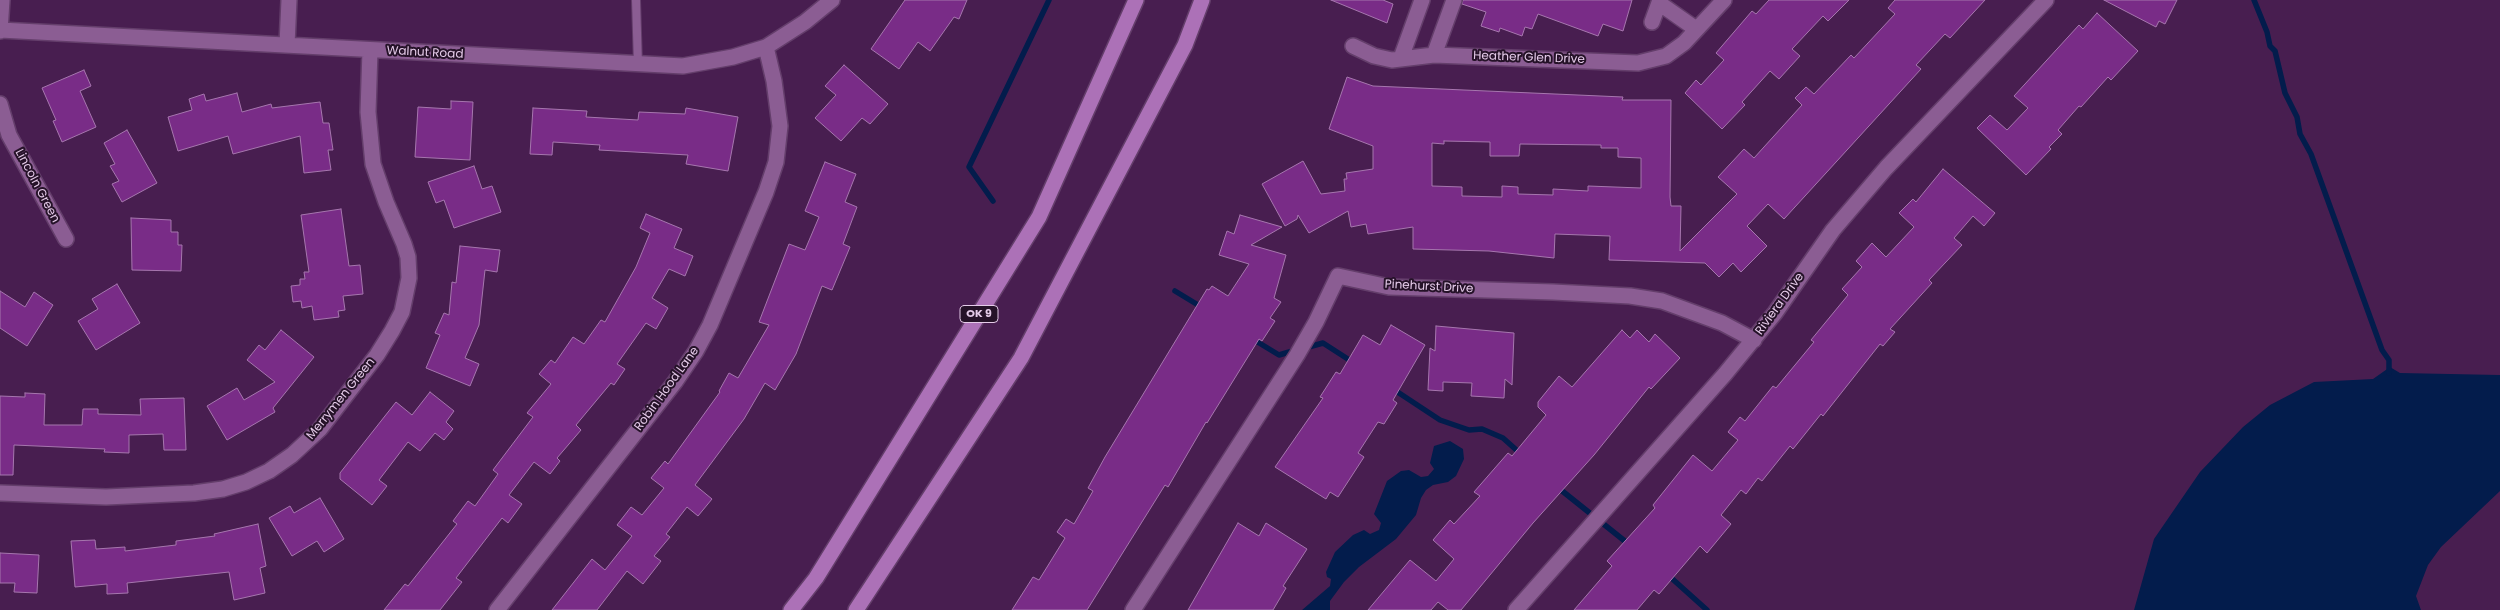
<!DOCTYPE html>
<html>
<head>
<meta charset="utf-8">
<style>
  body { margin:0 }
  canvas { display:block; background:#481e50 }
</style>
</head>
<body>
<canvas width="2500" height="610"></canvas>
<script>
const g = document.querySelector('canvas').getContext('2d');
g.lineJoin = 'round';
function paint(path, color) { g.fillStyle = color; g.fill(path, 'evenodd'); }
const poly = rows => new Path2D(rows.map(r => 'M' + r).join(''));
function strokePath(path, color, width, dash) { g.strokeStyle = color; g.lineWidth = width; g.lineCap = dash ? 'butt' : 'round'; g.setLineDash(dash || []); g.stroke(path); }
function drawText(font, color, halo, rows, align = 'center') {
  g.font = font + ' Poppins,sans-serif'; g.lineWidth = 4; g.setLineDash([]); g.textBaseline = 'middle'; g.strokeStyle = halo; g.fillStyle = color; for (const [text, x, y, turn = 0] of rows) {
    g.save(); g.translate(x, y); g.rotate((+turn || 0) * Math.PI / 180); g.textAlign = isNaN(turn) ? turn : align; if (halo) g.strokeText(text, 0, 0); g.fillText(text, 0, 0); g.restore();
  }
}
const water = poly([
  [2390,367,2400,373,2500,375,2500,491,2441,547,2428,565,2416,596,2421,610,2134,610,2154,539,2200,472,2243,427,2270,405,2314,382,2373,379],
  [1450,441,1463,449,1464,459,1456,476,1448,482,1433,485,1426,490,1421,498,1416,515,1396,539,1359,567,1344,582,1330,601,1330,610,1302,610,1330,586,1331,579,1327,577,1326,572,1335,552,1353,535,1364,530,1370,534,1379,530,1381,523,1374,514,1387,481,1401,471,1409,470,1421,477,1428,476,1434,469,1430,463,1434,446]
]);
const stream = poly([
  [2254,0,2267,32,2270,46,2275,51,2285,93,2297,117,2300,134,2311,154,2382,350,2389,360,2389,373],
  [993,201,969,167,1049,0],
  [1175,291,1203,308],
  [1251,338,1279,355,1296,350],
  [1305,348,1323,343,1354,363],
  [1393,389,1440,420,1469,430,1482,429,1503,438,1522,455],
  [1556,486,1631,546],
  [1668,575,1707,610]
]);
const building = poly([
  [905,0,967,0,959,19,954,17,930,51,918,42,899,69,871,49,905,0],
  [1331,0,1383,0,1393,4,1387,23,1331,0],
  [1463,0,1632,0,1623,31,1603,24,1598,36,1538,14,1532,29,1525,27,1522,36,1500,28,1499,32,1481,26,1486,12,1462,4,1463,0],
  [1769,0,1849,0,1828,21,1823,16,1792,49,1800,56,1779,79,1770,71,1742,102,1745,105,1722,129,1685,93,1696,80,1701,85,1724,60,1716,53,1752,11,1756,14,1769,0],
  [1895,0,1985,0,1950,38,1945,34,1916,65,1921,69,1784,219,1768,204,1747,226,1767,246,1741,272,1733,263,1719,277,1705,263,1609,260,1610,236,1555,234,1554,258,1489,251,1413,249,1413,227,1368,234,1366,224,1351,227,1348,211,1309,233,1298,215,1297,219,1285,226,1262,184,1303,161,1321,194,1345,191,1344,179,1347,179,1346,173,1373,169,1373,146,1329,129,1347,77,1373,86,1623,97,1622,100,1671,100,1670,197,1671,206,1681,206,1680,251,1737,194,1718,177,1744,149,1754,158,1802,105,1795,98,1806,87,1814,94,1851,55,1854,58,1895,14,1888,8,1895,0],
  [1444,141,1490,142,1490,156,1519,156,1520,144,1601,145,1601,148,1618,148,1618,157,1641,158,1641,188,1588,186,1588,191,1553,189,1553,195,1518,194,1518,187,1502,186,1502,197,1462,196,1462,187,1432,186,1432,143,1444,144,1444,141],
  [2104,0,2177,0,2165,24,2159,21,2156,27,2104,0],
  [2097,13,2138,51,2111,80,2108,77,2081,107,2079,106,2058,130,2062,134,2049,147,2051,149,2026,175,1977,128,1990,115,2007,130,2028,108,2014,96,2079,25,2083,29,2097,13],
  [844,65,888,104,870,124,862,118,841,141,815,118,836,95,825,86,844,65],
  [84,70,91,86,80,91,96,127,62,142,53,121,56,120,42,88,84,70],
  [237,93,242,112,271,104,272,108,320,102,323,123,329,123,333,150,328,150,331,170,304,173,300,136,233,154,228,136,178,151,168,117,192,110,189,99,204,94,206,101,237,93],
  [451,101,473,102,470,160,415,157,418,107,451,109,451,101],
  [533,108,587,111,586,117,638,120,639,112,685,114,686,108,738,117,728,171,686,164,688,155,599,150,600,145,553,142,552,155,530,154,533,108],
  [127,130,157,183,122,202,112,184,119,181,110,166,115,164,104,143,127,130],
  [825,162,856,174,845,202,857,207,843,244,850,247,832,290,822,286,796,354,775,390,765,383,744,419,695,485,712,499,698,516,687,507,666,534,670,537,654,556,661,561,643,584,627,571,597,610,552,610,592,559,605,570,632,536,617,525,631,507,642,515,664,488,651,478,665,461,668,464,720,392,719,391,729,373,738,378,769,325,759,322,789,244,805,250,819,217,805,211,825,162],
  [474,166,482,189,492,186,501,212,454,228,444,200,436,203,428,182,474,166],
  [1943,169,1995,213,1984,226,1973,216,1954,238,1962,245,1929,280,1932,283,1890,329,1895,332,1883,346,1880,344,1823,416,1821,414,1793,449,1790,446,1762,481,1758,478,1746,494,1741,490,1721,515,1731,524,1707,553,1700,546,1659,594,1654,590,1637,610,1574,610,1612,566,1607,561,1655,508,1653,505,1693,455,1712,471,1738,440,1728,432,1740,417,1745,421,1773,386,1776,388,1814,342,1811,340,1848,295,1842,289,1862,267,1856,261,1872,243,1886,257,1914,227,1899,213,1913,199,1916,202,1943,169],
  [341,209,349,266,360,265,363,294,343,296,345,310,338,311,339,317,314,320,312,306,302,308,301,301,293,302,291,286,300,285,300,279,305,279,304,272,309,272,301,215,341,209],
  [646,214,682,229,674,248,693,256,685,276,669,269,652,298,668,308,656,329,646,323,617,364,625,369,614,385,611,383,576,425,581,430,557,458,560,461,550,474,534,462,509,495,522,504,508,523,502,518,456,578,462,582,440,610,384,610,405,584,408,586,457,524,453,521,468,501,475,506,498,474,493,470,533,417,527,413,551,384,539,374,551,360,555,363,573,337,584,344,601,320,605,322,636,267,650,233,640,228,646,214],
  [1240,215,1282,227,1251,245,1286,255,1274,298,1281,302,1270,318,1275,321,1262,341,1259,339,1207,423,1206,422,1168,487,1165,485,1087,610,1012,610,1033,577,1039,580,1065,538,1057,532,1066,519,1074,524,1093,491,1088,488,1105,457,1207,289,1209,290,1212,286,1228,296,1249,264,1219,255,1227,231,1234,234,1240,215],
  [131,218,171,220,171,232,178,232,178,245,182,245,181,271,132,270,131,218],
  [460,246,500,250,497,272,485,270,479,325,465,358,479,364,470,386,426,368,440,335,435,333,444,313,449,315,452,282,456,283,460,246],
  [117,284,140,323,96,350,78,321,98,309,92,299,117,284],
  [0,291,25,307,34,292,53,305,27,346,0,328,0,291],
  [1391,325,1425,345,1393,400,1397,403,1384,424,1378,422,1358,453,1364,457,1338,497,1330,492,1326,499,1275,467,1323,398,1320,397,1336,372,1340,374,1363,335,1380,345,1391,325],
  [1436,326,1514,333,1512,385,1505,379,1504,398,1471,396,1472,383,1443,382,1443,391,1428,390,1430,348,1435,351,1436,326],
  [281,330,314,357,273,408,275,412,227,440,207,406,237,388,244,400,275,382,247,360,259,345,265,350,281,330],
  [1622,330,1630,338,1637,330,1649,342,1655,334,1680,358,1651,389,1649,387,1594,455,1533,523,1461,610,1448,610,1438,602,1431,610,1368,610,1410,560,1436,581,1454,559,1433,540,1450,520,1454,524,1480,496,1474,492,1508,453,1512,456,1546,415,1538,407,1538,402,1559,376,1572,387,1622,330],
  [430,392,454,411,446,422,453,429,444,440,435,433,420,451,408,442,379,480,387,486,372,505,340,479,340,473,396,402,412,415,430,392],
  [25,393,45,394,44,425,82,425,83,409,98,409,98,414,141,415,140,399,184,398,186,450,164,450,163,434,129,435,129,453,104,452,105,449,14,445,13,475,0,475,0,396,25,397,25,393],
  [320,498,344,539,324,552,317,541,292,556,269,518,290,506,294,513,320,498],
  [1238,523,1259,536,1266,523,1307,549,1283,586,1286,588,1273,610,1188,610,1238,523],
  [258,524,266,566,260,568,265,593,234,600,229,572,127,583,128,593,107,594,107,584,75,587,71,541,95,540,96,549,125,547,125,551,176,545,176,541,215,536,214,534,258,524],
  [0,553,39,555,37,593,14,592,15,583,0,583,0,553]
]);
const lane = poly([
  [636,0,638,65]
]);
const street = poly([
  [1659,3,1696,29],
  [1652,22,1660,0],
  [0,30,683,66,733,57,766,47,805,22,832,0],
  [0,31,2,0],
  [287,45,289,0],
  [1353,46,1374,56,1392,60,1434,55,1638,63,1666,56,1684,43,1724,0],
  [1434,55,1454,0],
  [1401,58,1422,0],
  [0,104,9,135,66,239],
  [0,493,106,497,194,493,223,489,246,482,269,471,292,455,320,429,377,355,392,331,402,312,409,278,408,257,404,244,386,202,373,164,368,112,370,50],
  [497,610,675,382,696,351,710,325,766,192,776,162,780,126,774,81,766,47],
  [1133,610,1297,355,1316,322,1338,276,1389,287,1553,292,1630,296,1662,301,1722,323,1754,340],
  [1516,610,1725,374,1775,313,1833,230,1886,168,2046,0]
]);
const highway = poly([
  [791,610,816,578,1039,217,1136,0],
  [856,610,1021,358,1185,45,1202,0]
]);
const shields = [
  [979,314,38]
];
const shieldNames = [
  ["OK 9",979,314]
];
const streetNames = [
  ["Walnut Road",425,53,3],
  ["Heather Glen Drive",1529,58,2],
  ["Lincoln Green",37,186,62],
  ["Pinehurst Drive",1429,287,3],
  ["Riviera Drive",1780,304,-54],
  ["Robin Hood Lane",667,389,-54],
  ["Merrymen Green",341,399,-51]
];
paint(water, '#031c4c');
strokePath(stream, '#031c4c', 5.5);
paint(building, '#792c87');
strokePath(building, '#a676ae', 1);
strokePath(lane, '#643e6b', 10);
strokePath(street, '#643e6b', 18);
strokePath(highway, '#643e6b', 18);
strokePath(lane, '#8b5d93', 8);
strokePath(street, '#8b5d93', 15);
strokePath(highway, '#ac71b7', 15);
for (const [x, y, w] of shields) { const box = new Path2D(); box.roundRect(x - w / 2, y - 8.5, w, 17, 4); g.fillStyle = '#251228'; g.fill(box); strokePath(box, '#e5cbe9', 1); }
drawText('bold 11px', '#e5cbe9', null, shieldNames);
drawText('12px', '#e5cbe9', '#251228', streetNames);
</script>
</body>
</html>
